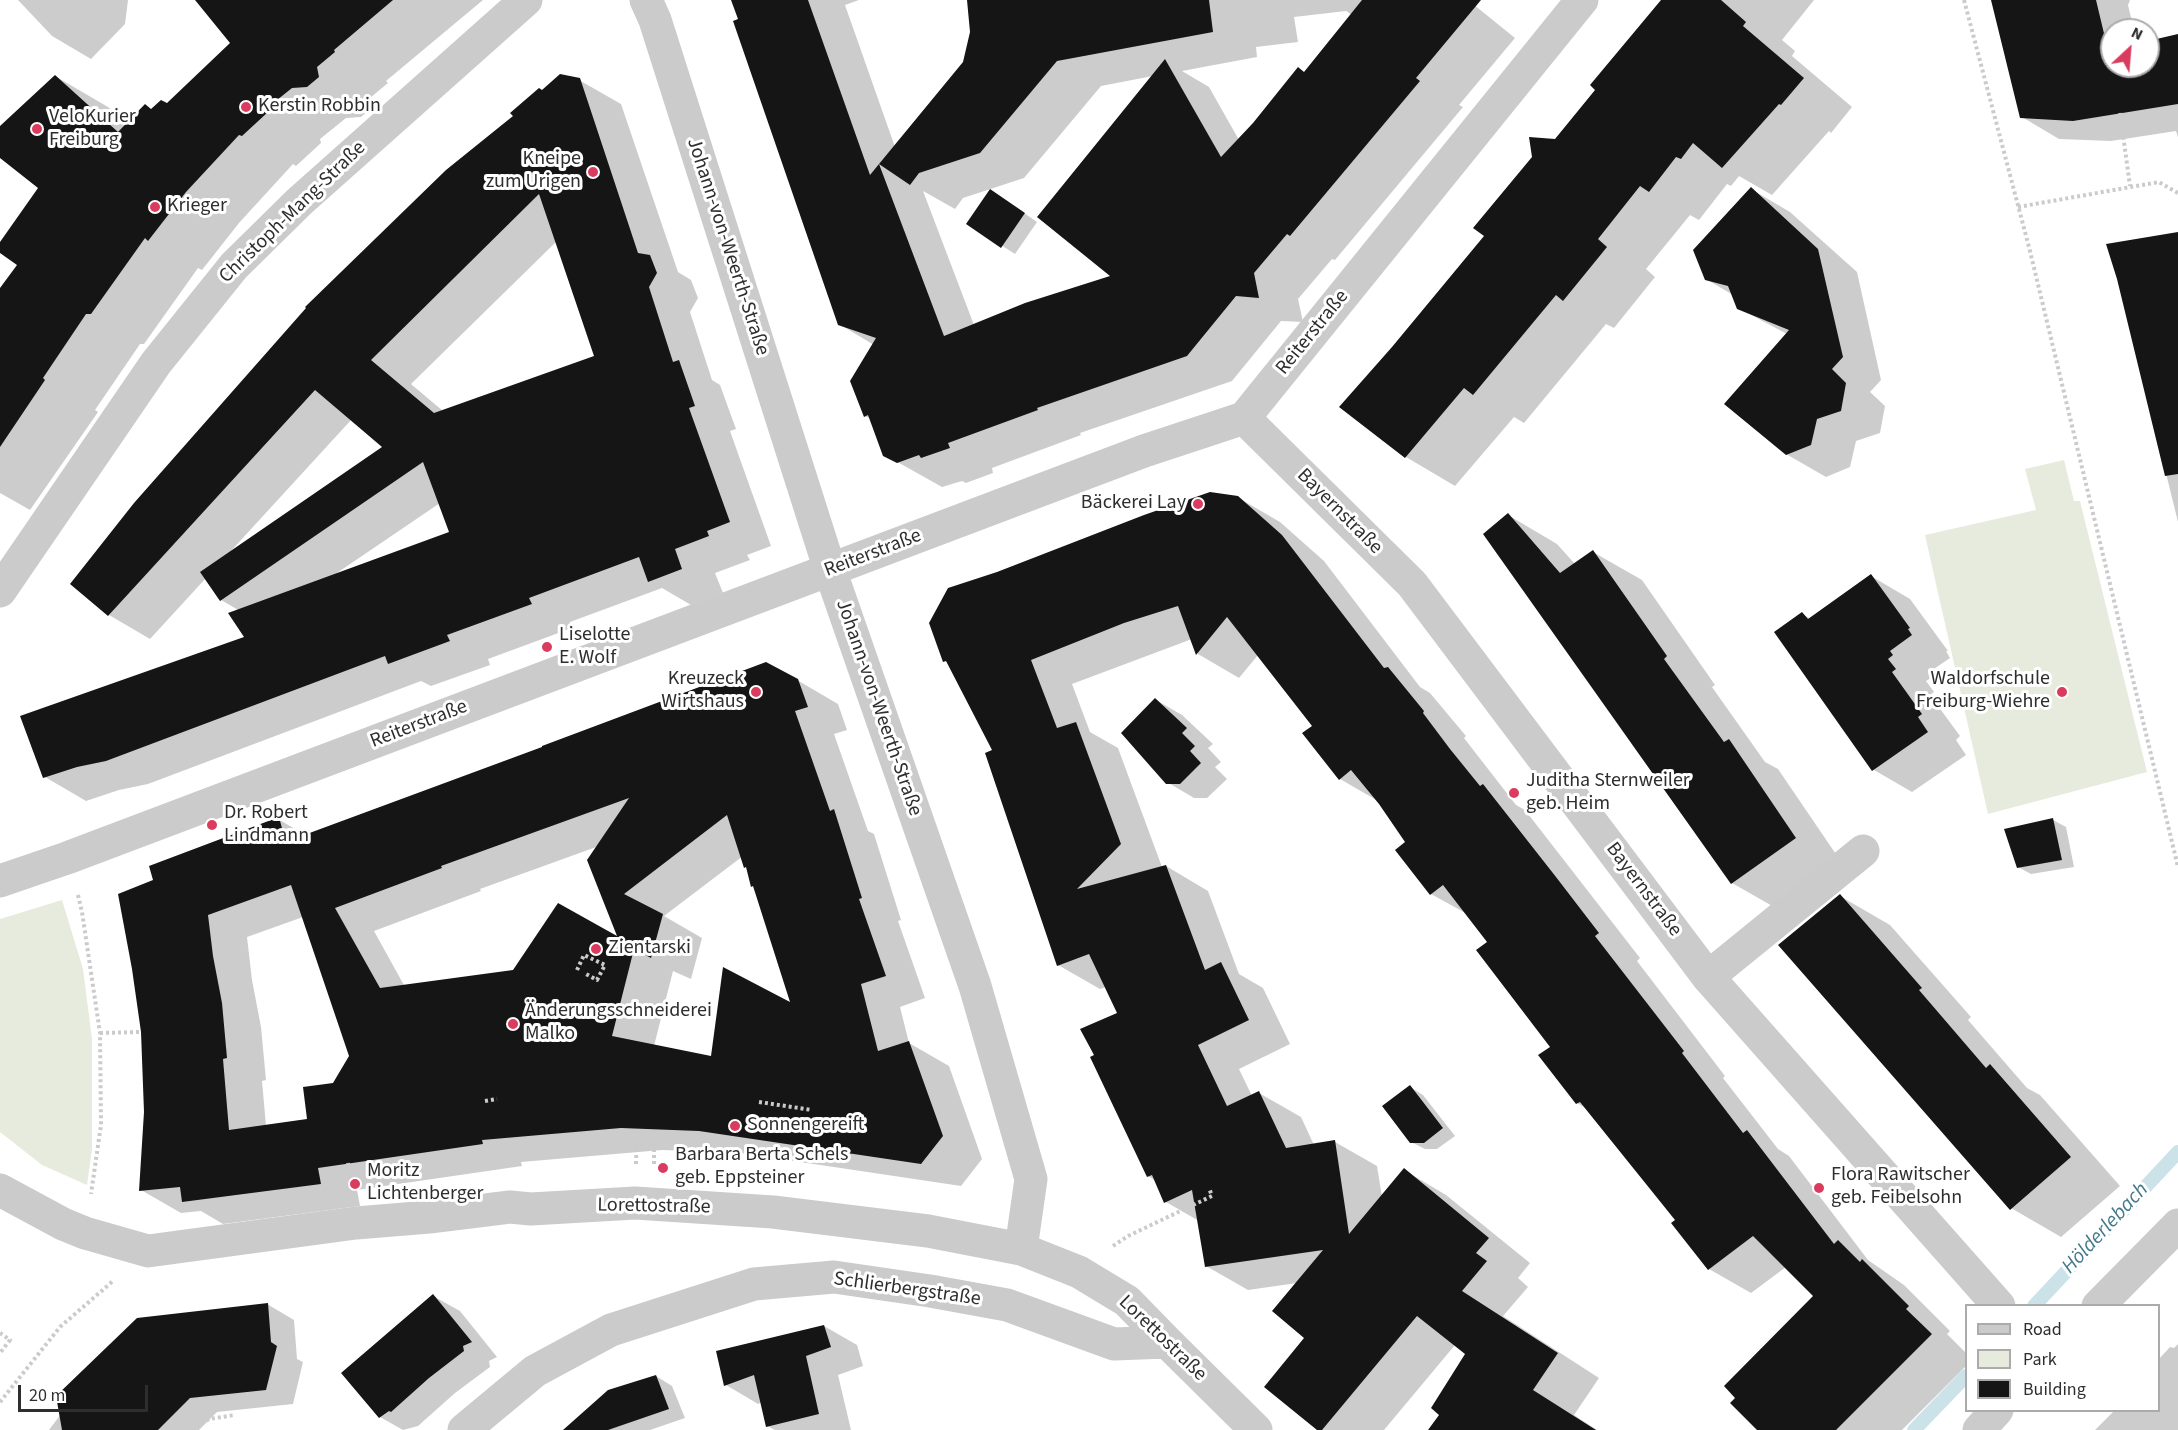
<!DOCTYPE html>
<html>
<head>
<meta charset="utf-8">
<style>
  body { margin:0 }
  #map { position:relative; width:2178px; height:1430px; overflow:hidden; background:#fff; font-family:"Source Sans 3",sans-serif }
  canvas { display:block }
  .legend { position:absolute; left:1965px; top:1304px; width:195px; height:108px; box-sizing:border-box; background:#fff; border:2px solid #ababab; margin:0; padding:8px 10px; list-style:none; font-size:18px; color:#2e2e2e }
  .legend li { display:flex; align-items:center; gap:12px; height:30px }
  .legend b { width:30px; border:2px solid #ababab }
  .north { position:absolute; left:2100px; top:18px; width:60px; height:60px; box-sizing:border-box; background:#fff; border:2px solid #ababab; border-radius:50%; rotate:26deg; font-size:16px; font-weight:700; line-height:24px; text-align:center; color:#2e2e2e }
  .north::after { content:''; display:block; margin:auto; width:21px; height:27px; background:#da3c5f; clip-path:polygon(50% 0,100% 100%,50% 72%,0 100%) }
  .scale { position:absolute; left:18px; top:1385px; width:130px; height:27px; box-sizing:border-box; border:3px solid #2e2e2e; border-top:0; padding-left:8px; font-size:18px; line-height:21px; white-space:nowrap; color:#2e2e2e; -webkit-text-stroke:4px #fff; paint-order:stroke }
</style>
</head>
<body>
<div id="map">
<canvas width="2178" height="1430"></canvas>
<ul class="legend">
<li><b style="height:8px;background:#cbcbcb"></b>Road</li>
<li><b style="height:16px;background:#e7ebdd"></b>Park</li>
<li><b style="height:16px;background:#151515"></b>Building</li>
</ul>
<div class="north">N</div>
<div class="scale">20 m</div>
</div>
<script>
const g = document.querySelector('canvas').getContext('2d');
g.lineJoin = 'round';
function paint(path, color) { g.fillStyle = color; g.fill(path, 'evenodd'); }
const poly = rows => new Path2D(rows.map(r => 'M' + r).join(''));
function strokePath(path, color, width, dash) { g.strokeStyle = color; g.lineWidth = width; g.lineCap = dash ? 'butt' : 'round'; g.setLineDash(dash || []); g.stroke(path); }
function drawText(font, color, halo, rows, align = 'center') {
  g.font = font + ' "Source Sans 3",sans-serif'; g.lineWidth = 6; g.setLineDash([]); g.textBaseline = 'middle'; g.strokeStyle = halo; g.fillStyle = color; for (const [text, x, y, turn = 0] of rows) {
    g.save(); g.translate(x, y); g.rotate((+turn || 0) * Math.PI / 180); g.textAlign = isNaN(turn) ? turn : align; if (halo) g.strokeText(text, 0, 0); g.fillText(text, 0, 0); g.restore();
  }
}
const green = poly([
  [2064,460,2074,501,2080,501,2147,772,1988,814,1925,535,2036,510,2025,469],
  [62,900,83,969,92,1039,92,1149,87,1185,42,1165,0,1132,0,919]
]);
const shadow = poly([
  [18,0,128,0,125,24,91,59,52,36],
  [197,0,483,0,386,81,388,83,370,98,372,108,361,117,346,118,320,139,321,143,296,166,293,164,239,223,202,270,198,268,144,344,140,344,95,410,98,412,30,510,0,493,0,290,20,264,0,251,0,245,40,187,0,156,0,128,55,76,108,107,127,124,152,110,167,105,232,43],
  [732,0,859,0,845,5,895,147,977,84,969,0,1468,0,1515,38,1459,105,1463,107,1335,260,1332,259,1298,299,1303,322,1281,321,1232,381,1080,433,1081,435,992,468,993,473,966,483,962,481,942,487,885,455,871,419,865,416,874,345,839,324],
  [1346,11,1352,15,1305,73,1239,140,1209,87,1182,71,1257,57,1256,47,1298,42,1294,17],
  [1153,76,1113,276,974,325,923,191,955,209,963,198,1024,178,1101,86],
  [1663,0,1814,0,1782,40,1795,51,1792,56,1852,107,1831,133,1829,131,1772,195,1739,176,1731,186,1727,184,1699,220,1690,215,1646,269,1655,277,1614,328,1606,324,1524,423,1514,417,1455,486,1406,457,1393,348,1486,236,1556,140,1597,90],
  [1993,0,2130,0,2128,5,2134,30,2112,30,2112,66,2148,66,2148,43,2178,36,2178,137,2176,131,2111,141,2059,139,2022,117],
  [579,80,621,104,678,272,691,280,698,298,690,312,712,380,720,385,736,429,730,431,771,546,747,555,750,560,715,573,723,593,691,605,662,588,570,622,572,628,488,659,490,665,431,686,421,681,148,784,119,790,86,801,45,777,246,637,240,611,221,600,206,578,150,639,109,615,542,92],
  [557,241,596,357,443,411,411,384],
  [352,419,384,447,230,552],
  [440,503,451,533,334,575],
  [1751,189,1790,212,1857,272,1881,380,1870,392,1885,406,1880,433,1856,441,1850,467,1826,477,1786,454,1787,334,1738,308,1733,295,1706,279],
  [1004,199,1037,222,1015,254,968,224],
  [2178,233,2178,522,2118,279],
  [1237,497,1280,522,1324,561,1420,687,1430,693,1466,736,1464,738,1516,805,1525,810,1640,958,1637,961,1725,1076,1723,1078,1778,1149,1789,1156,1868,1260,1904,1285,1950,1331,1947,1334,1966,1353,1966,1366,1902,1430,1759,1430,1815,1296,1786,1267,1751,1293,1709,1269,1677,1220,1589,1110,1577,1103,1552,1047,1490,942,1469,915,1431,894,1407,842,1378,801,1340,779,1314,726,1258,655,1239,678,1198,654,1192,639,1072,684,1090,732,1118,748,1162,867,1166,866,1208,891,1239,974,1263,988,1290,1044,1239,1069,1252,1096,1259,1093,1301,1117,1314,1145,1335,1142,1377,1166,1382,1197,1404,1170,1446,1195,1530,1263,1518,1278,1528,1287,1503,1316,1599,1378,1574,1415,1597,1430,1430,1430,1441,1415,1467,1354,1455,1345,1384,1430,1319,1430,1297,1283,1248,1290,1206,1266,1199,1221,1166,1202,1156,1181,1148,1176,1096,1056,1119,1013,1106,987,1100,989,1058,965,994,751,949,663,945,661],
  [1508,515,1557,544,1575,564,1593,552,1642,580,1715,685,1712,687,1765,762,1778,769,1844,866,1781,911,1732,883],
  [1871,576,1910,599,1948,651,1946,651,1950,658,1928,673,1931,678,1926,681,1934,692,1930,695,1960,736,1956,740,1966,755,1912,792,1874,770,1802,614,1811,619],
  [797,680,838,704,847,730,834,734,868,831,874,834,901,920,898,921,925,998,900,1007,909,1043,949,1066,982,1159,961,1186,740,1153,662,1150,521,1162,522,1166,357,1190,360,1206,223,1224,201,1211,181,1213,141,1190,154,881,278,819,307,836],
  [599,846,620,939,514,972,405,987,374,931,481,891,480,889],
  [743,856,755,887,792,1006,712,1058,654,1046,673,971,691,979,702,938,664,916],
  [303,917,351,1056,309,1121,266,1126,262,1081,266,1080,261,1027,252,980,247,937],
  [1156,700,1182,715,1213,744,1208,748,1221,762,1215,767,1227,779,1207,798,1194,798,1167,782],
  [2053,820,2066,827,2074,867,2031,874,2018,867],
  [1840,896,1890,925,1971,1017,1968,1020,2027,1088,2040,1095,2120,1186,2061,1237,2011,1208],
  [1410,1087,1423,1095,1455,1136,1437,1149,1425,1149,1411,1142],
  [433,1296,460,1311,497,1357,489,1361,490,1367,455,1393,418,1426,403,1430,380,1417],
  [267,1304,294,1320,297,1359,303,1362,293,1404,217,1412,199,1430,49,1430,61,1414],
  [824,1326,857,1345,863,1366,838,1375,851,1430,775,1430,767,1426,762,1402,758,1404,726,1385],
  [2178,1344,2178,1430,2095,1430,2115,1410,2158,1410,2158,1360,2170,1347,2174,1348],
  [656,1376,672,1386,685,1418,650,1430,563,1430]
]);
const stream = poly([
  [2034,1306,2178,1152],
  [1914,1430,1966,1376]
]);
const building = poly([
  [195,0,393,0,334,50,335,52,317,67,319,77,307,87,292,88,267,108,268,112,242,136,239,135,186,192,148,241,145,238,91,314,86,314,43,378,45,380,0,447,0,288,17,265,0,253,0,242,38,188,0,158,0,126,55,75,118,132,145,104,151,109,161,100,167,103,230,43],
  [731,0,808,0,870,175,879,164,944,336,1025,303,1110,276,1037,217,1165,59,1221,157,1253,123,1298,67,1304,72,1362,0,1481,0,1416,78,1420,81,1290,236,1287,234,1254,273,1259,298,1236,296,1187,356,1037,408,1038,410,948,443,950,448,921,458,919,455,897,463,883,456,868,415,864,417,850,381,876,338,838,325,733,21,738,19],
  [967,0,1209,0,1213,32,1057,61,980,153,919,173,910,185,879,164,963,62,970,32],
  [1661,0,1721,0,1746,22,1743,26,1804,78,1781,105,1779,104,1722,168,1693,143,1681,159,1676,157,1649,192,1640,186,1598,239,1607,247,1563,301,1556,295,1473,395,1464,388,1405,458,1339,407,1392,347,1484,236,1473,228,1532,157,1529,137,1555,139,1595,90,1590,85],
  [1991,0,2096,0,2107,46,2112,44,2112,66,2148,66,2148,41,2178,34,2178,104,2073,121,2020,118],
  [560,74,580,78,638,253,650,255,657,273,649,287,673,362,679,360,695,406,689,408,730,522,707,531,709,536,675,549,682,569,648,582,639,557,529,598,532,604,447,635,450,641,388,664,385,656,106,761,77,767,43,778,20,716,244,637,228,613,449,532,423,462,220,601,200,572,382,447,315,390,108,616,70,584,134,503,306,308,305,307,446,170,513,116,510,113,539,88,542,90],
  [539,194,594,356,434,413,371,360],
  [1751,187,1818,249,1843,357,1832,369,1846,383,1841,411,1817,419,1811,445,1786,455,1724,404,1789,330,1737,309,1728,286,1705,280,1693,250],
  [990,189,1025,213,1001,248,966,224],
  [2178,232,2178,474,2165,476,2117,279,2106,244],
  [1210,492,1238,496,1282,535,1384,668,1388,667,1424,711,1423,713,1450,749,1480,786,1483,784,1556,877,1599,933,1595,936,1684,1051,1682,1053,1743,1133,1747,1130,1834,1244,1838,1240,1860,1262,1862,1259,1909,1306,1906,1309,1932,1334,1836,1430,1757,1430,1730,1403,1735,1398,1724,1386,1813,1296,1753,1236,1708,1270,1671,1223,1675,1220,1580,1102,1576,1104,1538,1055,1550,1047,1476,950,1487,942,1443,885,1430,895,1395,850,1405,842,1379,804,1351,770,1339,780,1302,733,1312,726,1227,617,1196,655,1178,606,1124,623,1031,660,1057,728,1076,722,1121,844,1077,889,1166,865,1205,970,1221,962,1249,1020,1198,1045,1227,1106,1259,1091,1286,1148,1335,1140,1349,1234,1404,1168,1489,1238,1476,1253,1487,1261,1462,1291,1558,1353,1533,1390,1596,1430,1428,1430,1439,1415,1431,1408,1465,1354,1417,1316,1322,1430,1317,1430,1264,1387,1304,1338,1272,1311,1323,1250,1205,1267,1192,1190,1164,1203,1152,1175,1147,1177,1090,1057,1094,1055,1080,1029,1117,1013,1089,954,1057,966,985,753,992,750,946,661,943,662,929,623,948,588,997,572,1144,515],
  [1508,513,1560,573,1593,550,1667,656,1664,659,1724,742,1729,739,1796,838,1731,884,1483,534],
  [1871,574,1910,628,1908,629,1912,635,1890,651,1893,655,1888,659,1896,669,1892,672,1922,714,1918,717,1928,732,1872,771,1774,632,1802,612,1808,619],
  [766,662,798,679,808,707,795,711,830,811,834,809,862,898,859,899,886,976,861,984,878,1051,909,1041,943,1136,921,1164,699,1131,621,1128,482,1140,483,1144,318,1168,321,1184,182,1202,180,1187,139,1191,144,1112,141,1032,132,969,118,894,153,880,149,866,279,817,283,832,291,829,296,838,542,747,542,746],
  [629,798,587,860,617,936,558,903,513,970,380,988,335,908,442,868,441,866],
  [727,815,744,868,746,867,751,887,753,886,790,1002,723,967,711,1056,612,1036,634,949,651,958,663,914,624,894],
  [291,885,349,1056,333,1083,303,1087,307,1119,229,1130,223,1059,227,1058,222,1003,213,956,208,915],
  [1155,698,1187,728,1182,733,1195,746,1190,751,1201,763,1180,784,1166,784,1121,733],
  [2053,818,2062,860,2017,868,2004,829],
  [1840,894,1922,988,1919,990,1986,1068,1990,1064,2071,1157,2010,1210,1778,945],
  [1410,1085,1443,1128,1424,1143,1410,1143,1382,1106],
  [433,1294,472,1342,463,1346,464,1351,429,1378,391,1412,389,1411,379,1418,341,1373],
  [268,1303,271,1342,277,1346,266,1390,190,1398,158,1430,62,1430,56,1396,137,1318],
  [824,1325,831,1347,806,1356,819,1414,766,1427,754,1375,724,1386,716,1351],
  [656,1375,669,1409,608,1430,563,1430,608,1390]
]);
const path = poly([
  [1964,0,2030,251,2178,867],
  [2120,113,2130,186],
  [2018,207,2159,182,2178,193],
  [78,895,82,912,100,1033,101,1125,91,1194],
  [577,970,584,955,605,965,597,980,586,974],
  [100,1033,141,1032],
  [485,1101,497,1099],
  [759,1102,812,1110],
  [348,1163,350,1184],
  [636,1164,637,1128],
  [654,1164,654,1129],
  [1113,1246,1128,1236,1212,1196,1209,1188],
  [0,1333,10,1340,0,1353],
  [0,1402,60,1327,113,1281],
  [191,1430,209,1419,235,1415]
]);
const minor = poly([
  [646,0,655,20,830,570,975,986,1031,1179,1021,1249],
  [1244,418,1412,584,1708,977,1999,1306],
  [0,591,156,363,234,266,299,202,526,0],
  [0,881,67,858,1144,451,1244,418,1582,0],
  [1708,977,1863,851],
  [0,1190,63,1224,85,1233,148,1251,356,1223,429,1217,510,1207,531,1209,635,1203,773,1212,928,1231,1021,1249,1079,1272,1127,1301,1167,1342,1256,1430],
  [2098,1306,2178,1225],
  [464,1430,535,1371,611,1330,754,1284,834,1277,930,1291,1007,1305,1114,1344,1167,1342],
  [1979,1430,1997,1410]
]);
const markers = [
  [246,107,6,"#da3c5f"],
  [37,129,6,"#da3c5f"],
  [593,172,6,"#da3c5f"],
  [155,207,6,"#da3c5f"],
  [1198,504,6,"#da3c5f"],
  [547,647,6,"#da3c5f"],
  [756,692,6,"#da3c5f"],
  [2062,692,6,"#da3c5f"],
  [1514,793,6,"#da3c5f"],
  [212,825,6,"#da3c5f"],
  [596,949,6,"#da3c5f"],
  [513,1024,6,"#da3c5f"],
  [735,1126,6,"#da3c5f"],
  [663,1168,6,"#da3c5f"],
  [355,1184,6,"#da3c5f"],
  [1819,1188,6,"#da3c5f"]
];
const poiNames = [
  ["Kerstin Robbin",258,107],
  ["VeloKurier",49,118],
  ["Freiburg",49,141],
  ["Kneipe",581,160,"right"],
  ["zum Urigen",581,183,"right"],
  ["Krieger",167,207],
  ["Bäckerei Lay",1186,504,"right"],
  ["Liselotte",559,636],
  ["E. Wolf",559,659],
  ["Kreuzeck",744,680,"right"],
  ["Wirtshaus",744,703,"right"],
  ["Waldorfschule",2050,680,"right"],
  ["Freiburg-Wiehre",2050,703,"right"],
  ["Juditha Sternweiler",1526,782],
  ["geb. Heim",1526,805],
  ["Dr. Robert",224,814],
  ["Lindmann",224,837],
  ["Zientarski",608,949],
  ["Änderungsschneiderei",525,1012],
  ["Malko",525,1035],
  ["Sonnengereift",747,1126],
  ["Barbara Berta Schels",675,1156],
  ["geb. Eppsteiner",675,1179],
  ["Moritz",367,1172],
  ["Lichtenberger",367,1195],
  ["Flora Rawitscher",1831,1176],
  ["geb. Feibelsohn",1831,1199]
];
const streetNames = [
  ["Christoph-Mang-Straße",293,213,-44],
  ["Johann-von-Weerth-Straße",727,247,72],
  ["Reiterstraße",1313,333,-51],
  ["Bayernstraße",1339,512,45],
  ["Reiterstraße",873,554,-21],
  ["Johann-von-Weerth-Straße",878,708,71],
  ["Reiterstraße",419,725,-21],
  ["Bayernstraße",1643,890,53],
  ["Lorettostraße",654,1207,1],
  ["Schlierbergstraße",907,1290,8],
  ["Lorettostraße",1162,1339,44]
];
const waterNames = [
  ["Hölderlebach",2106,1229,-47]
];
paint(green, '#e7ebdd');
paint(shadow, '#0003');
strokePath(stream, '#cbe2e9', 14);
paint(building, '#151515');
strokePath(path, '#cbcbcb', 4, [3, 3]);
strokePath(minor, '#cbcbcb', 33);
for (const [x, y, r, color] of markers) { const dot = new Path2D(); dot.arc(x, y, r, 0, 2 * Math.PI); g.fillStyle = color; g.fill(dot); strokePath(dot, '#fff', 2); }
drawText('20px', '#2e2e2e', '#fff', poiNames, 'left');
drawText('20px', '#2e2e2e', '#fff', streetNames);
drawText('italic 21px', '#427a8b', '#fff', waterNames);
</script>
</body>
</html>
